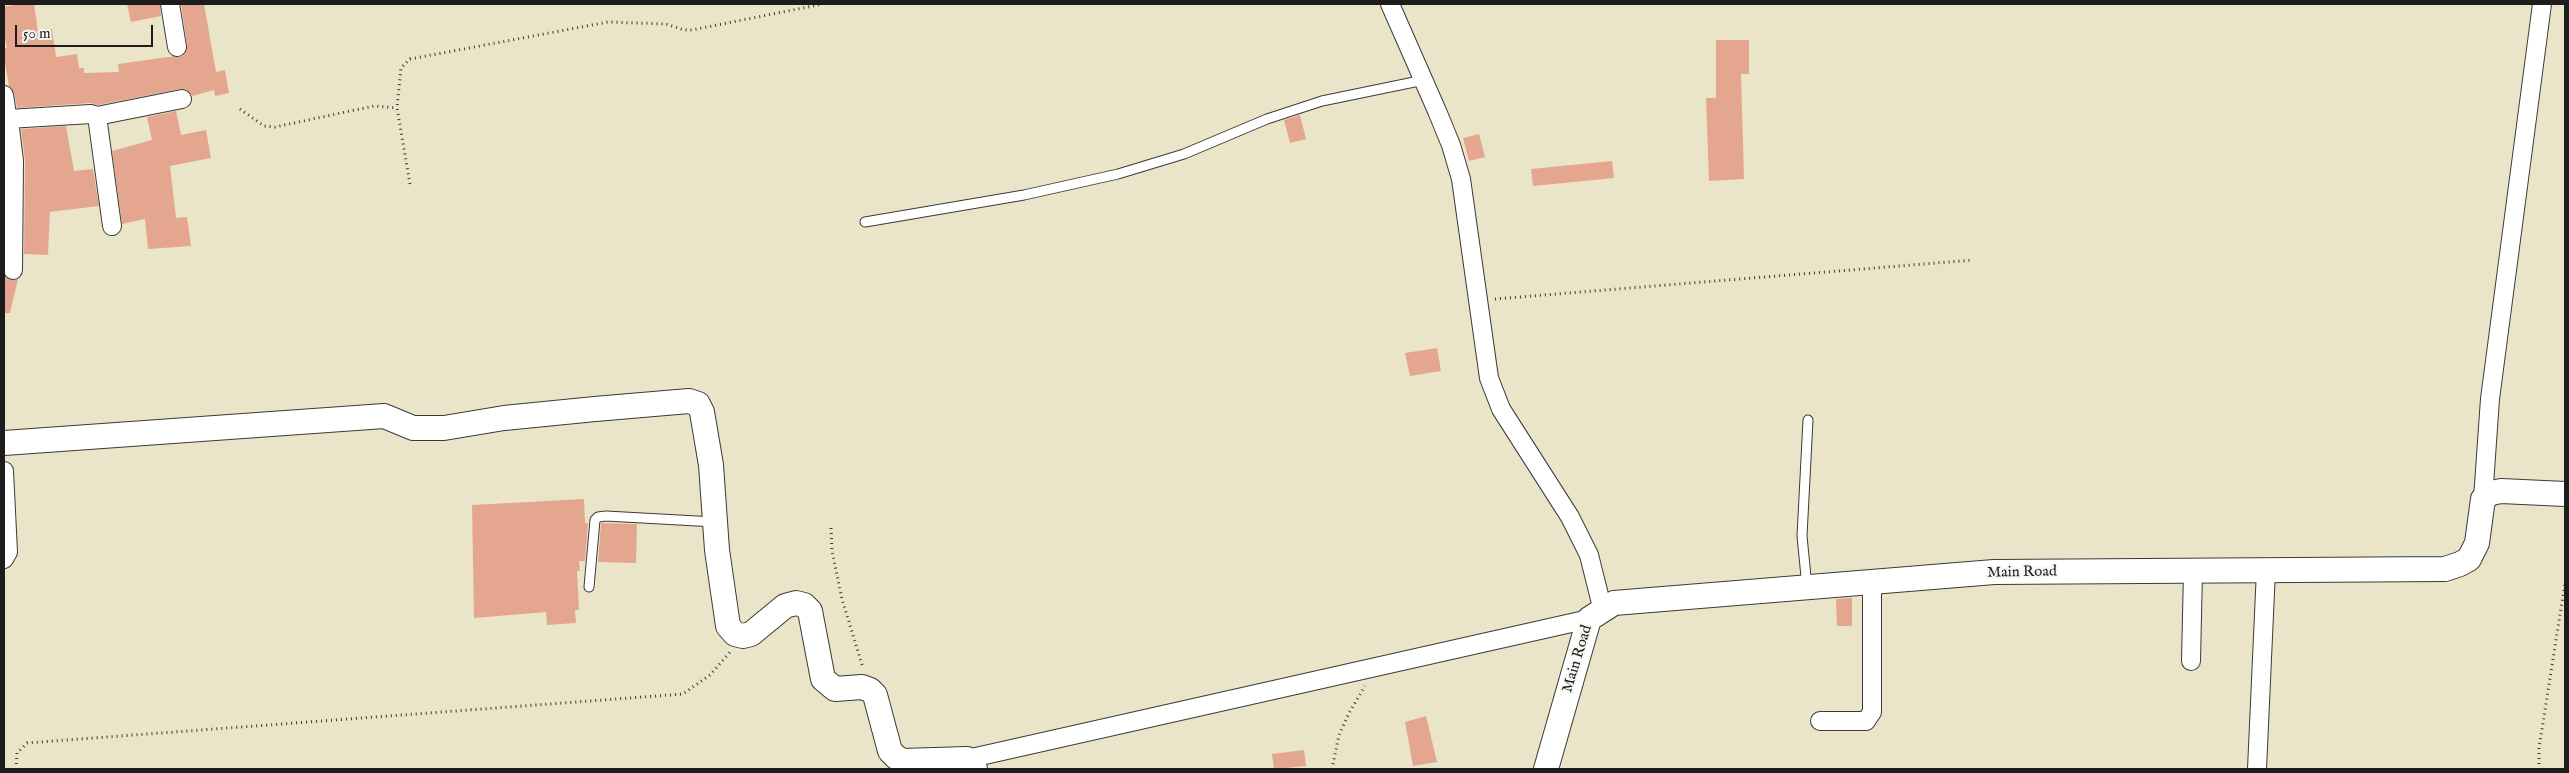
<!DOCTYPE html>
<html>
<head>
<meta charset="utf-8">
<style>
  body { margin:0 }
  #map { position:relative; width:2569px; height:773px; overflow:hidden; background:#eae5c8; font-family:"IM FELL English",serif }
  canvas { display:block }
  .frame { position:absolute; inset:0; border:5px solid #1c1c1c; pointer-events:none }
  .scale { position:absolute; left:15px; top:25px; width:138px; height:22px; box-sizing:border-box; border:2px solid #1c1c1c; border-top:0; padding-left:6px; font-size:15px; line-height:18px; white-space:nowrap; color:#1c1c1c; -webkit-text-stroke:4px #f6f6f2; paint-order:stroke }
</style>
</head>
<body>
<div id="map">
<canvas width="2569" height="773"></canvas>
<div class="frame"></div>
<div class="scale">50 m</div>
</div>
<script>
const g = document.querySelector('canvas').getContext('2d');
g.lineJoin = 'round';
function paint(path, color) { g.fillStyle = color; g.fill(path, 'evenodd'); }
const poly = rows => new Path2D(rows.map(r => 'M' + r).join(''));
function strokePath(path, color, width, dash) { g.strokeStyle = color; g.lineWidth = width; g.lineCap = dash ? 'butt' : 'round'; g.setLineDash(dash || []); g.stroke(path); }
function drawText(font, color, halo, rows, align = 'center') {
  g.font = font + ' "IM FELL English",serif'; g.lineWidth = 4; g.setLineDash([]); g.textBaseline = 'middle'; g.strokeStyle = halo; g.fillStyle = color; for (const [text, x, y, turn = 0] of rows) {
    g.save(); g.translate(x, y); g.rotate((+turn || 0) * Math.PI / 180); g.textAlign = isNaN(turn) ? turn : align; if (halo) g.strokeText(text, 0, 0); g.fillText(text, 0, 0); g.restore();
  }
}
const building = poly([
  [19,4,34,4,38,31,52,29,56,57,77,54,79,68,84,68,84,73,119,72,118,64,183,55,187,45,181,4,204,4,216,72,225,70,229,93,215,96,214,90,192,96,186,89,180,89,98,105,90,103,17,108,14,93,9,86,4,57,4,49,7,48,4,34,4,7],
  [127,4,160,4,161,16,131,22],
  [1716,40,1749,40,1749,74,1741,74,1744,179,1709,181,1706,98,1716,98],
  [176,111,181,135,206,130,211,158,170,166,176,218,187,217,191,246,148,249,145,219,122,224,112,151,152,140,147,117],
  [1300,115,1306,139,1290,143,1284,120],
  [66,126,74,171,93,169,99,206,50,212,48,255,24,254,25,161,21,129],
  [1479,134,1485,157,1469,161,1463,138],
  [1612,161,1614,178,1533,186,1531,169],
  [4,275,8,279,18,279,10,313,4,313],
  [1437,348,1441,371,1410,376,1405,353],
  [584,499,585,523,588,523,585,561,579,561,580,571,577,571,579,610,575,610,576,623,547,625,546,612,474,618,472,505],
  [601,523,637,524,636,563,598,562],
  [1849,598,1852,598,1852,626,1837,626,1836,599],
  [1426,716,1437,762,1413,766,1405,722],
  [1304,750,1306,766,1274,769,1272,754]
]);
const path = poly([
  [240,109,264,126,275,127,374,106,397,108],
  [410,184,397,108,401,68,410,59,608,22,666,24,684,30,692,30,823,4],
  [1495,299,1973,260],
  [831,528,832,551,842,599,863,668],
  [16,769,17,753,27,743,683,694,710,675,730,652],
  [1332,769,1339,735,1349,713,1365,686],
  [2539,769,2539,748,2565,583]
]);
const lane = poly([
  [865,222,1024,195,1118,174,1184,154,1267,119,1322,101,1424,80],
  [589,587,595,520,598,517,606,516,715,522],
  [1807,587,1802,536,1808,420]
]);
const street = poly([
  [170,4,177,47],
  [1390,4,1437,111,1451,145,1461,179,1489,378,1501,409,1570,517,1589,555,1603,611],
  [4,95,9,128],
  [97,116,182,99],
  [8,119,91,114,97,116,112,226],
  [10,128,14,161,13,270],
  [4,471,8,552,4,559],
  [2483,499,2490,399,2542,4],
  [2191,661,2193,571],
  [1820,721,1866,721,1872,712,1872,582],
  [967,759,1589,619],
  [2257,769,2266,570]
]);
const secondary = poly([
  [4,443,384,416,413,428,444,428,504,418,595,409,689,401,698,404,702,412,711,465,717,550,728,626,735,634,743,636,751,634,785,606,796,603,804,605,810,611,823,679,835,689,862,687,870,690,875,695,890,751,896,757,902,761,967,759,975,769],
  [1546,769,1589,619,1614,603,1994,572,2445,569,2460,564,2469,559,2477,543,2483,499,2491,493,2501,491,2565,494]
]);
const streetNames = [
  ["Main Road",2022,573,-1],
  ["Main Road",1578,659,-73]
];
paint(building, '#e5a68f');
strokePath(lane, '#3b3a36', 11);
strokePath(street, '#3b3a36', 20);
strokePath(secondary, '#3b3a36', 26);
strokePath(path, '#3b3a36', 3, [1, 4]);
strokePath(lane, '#fff', 9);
strokePath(street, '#fff', 18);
strokePath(secondary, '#fff', 24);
drawText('15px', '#1c1c1c', '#f6f6f2', streetNames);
</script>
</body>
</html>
